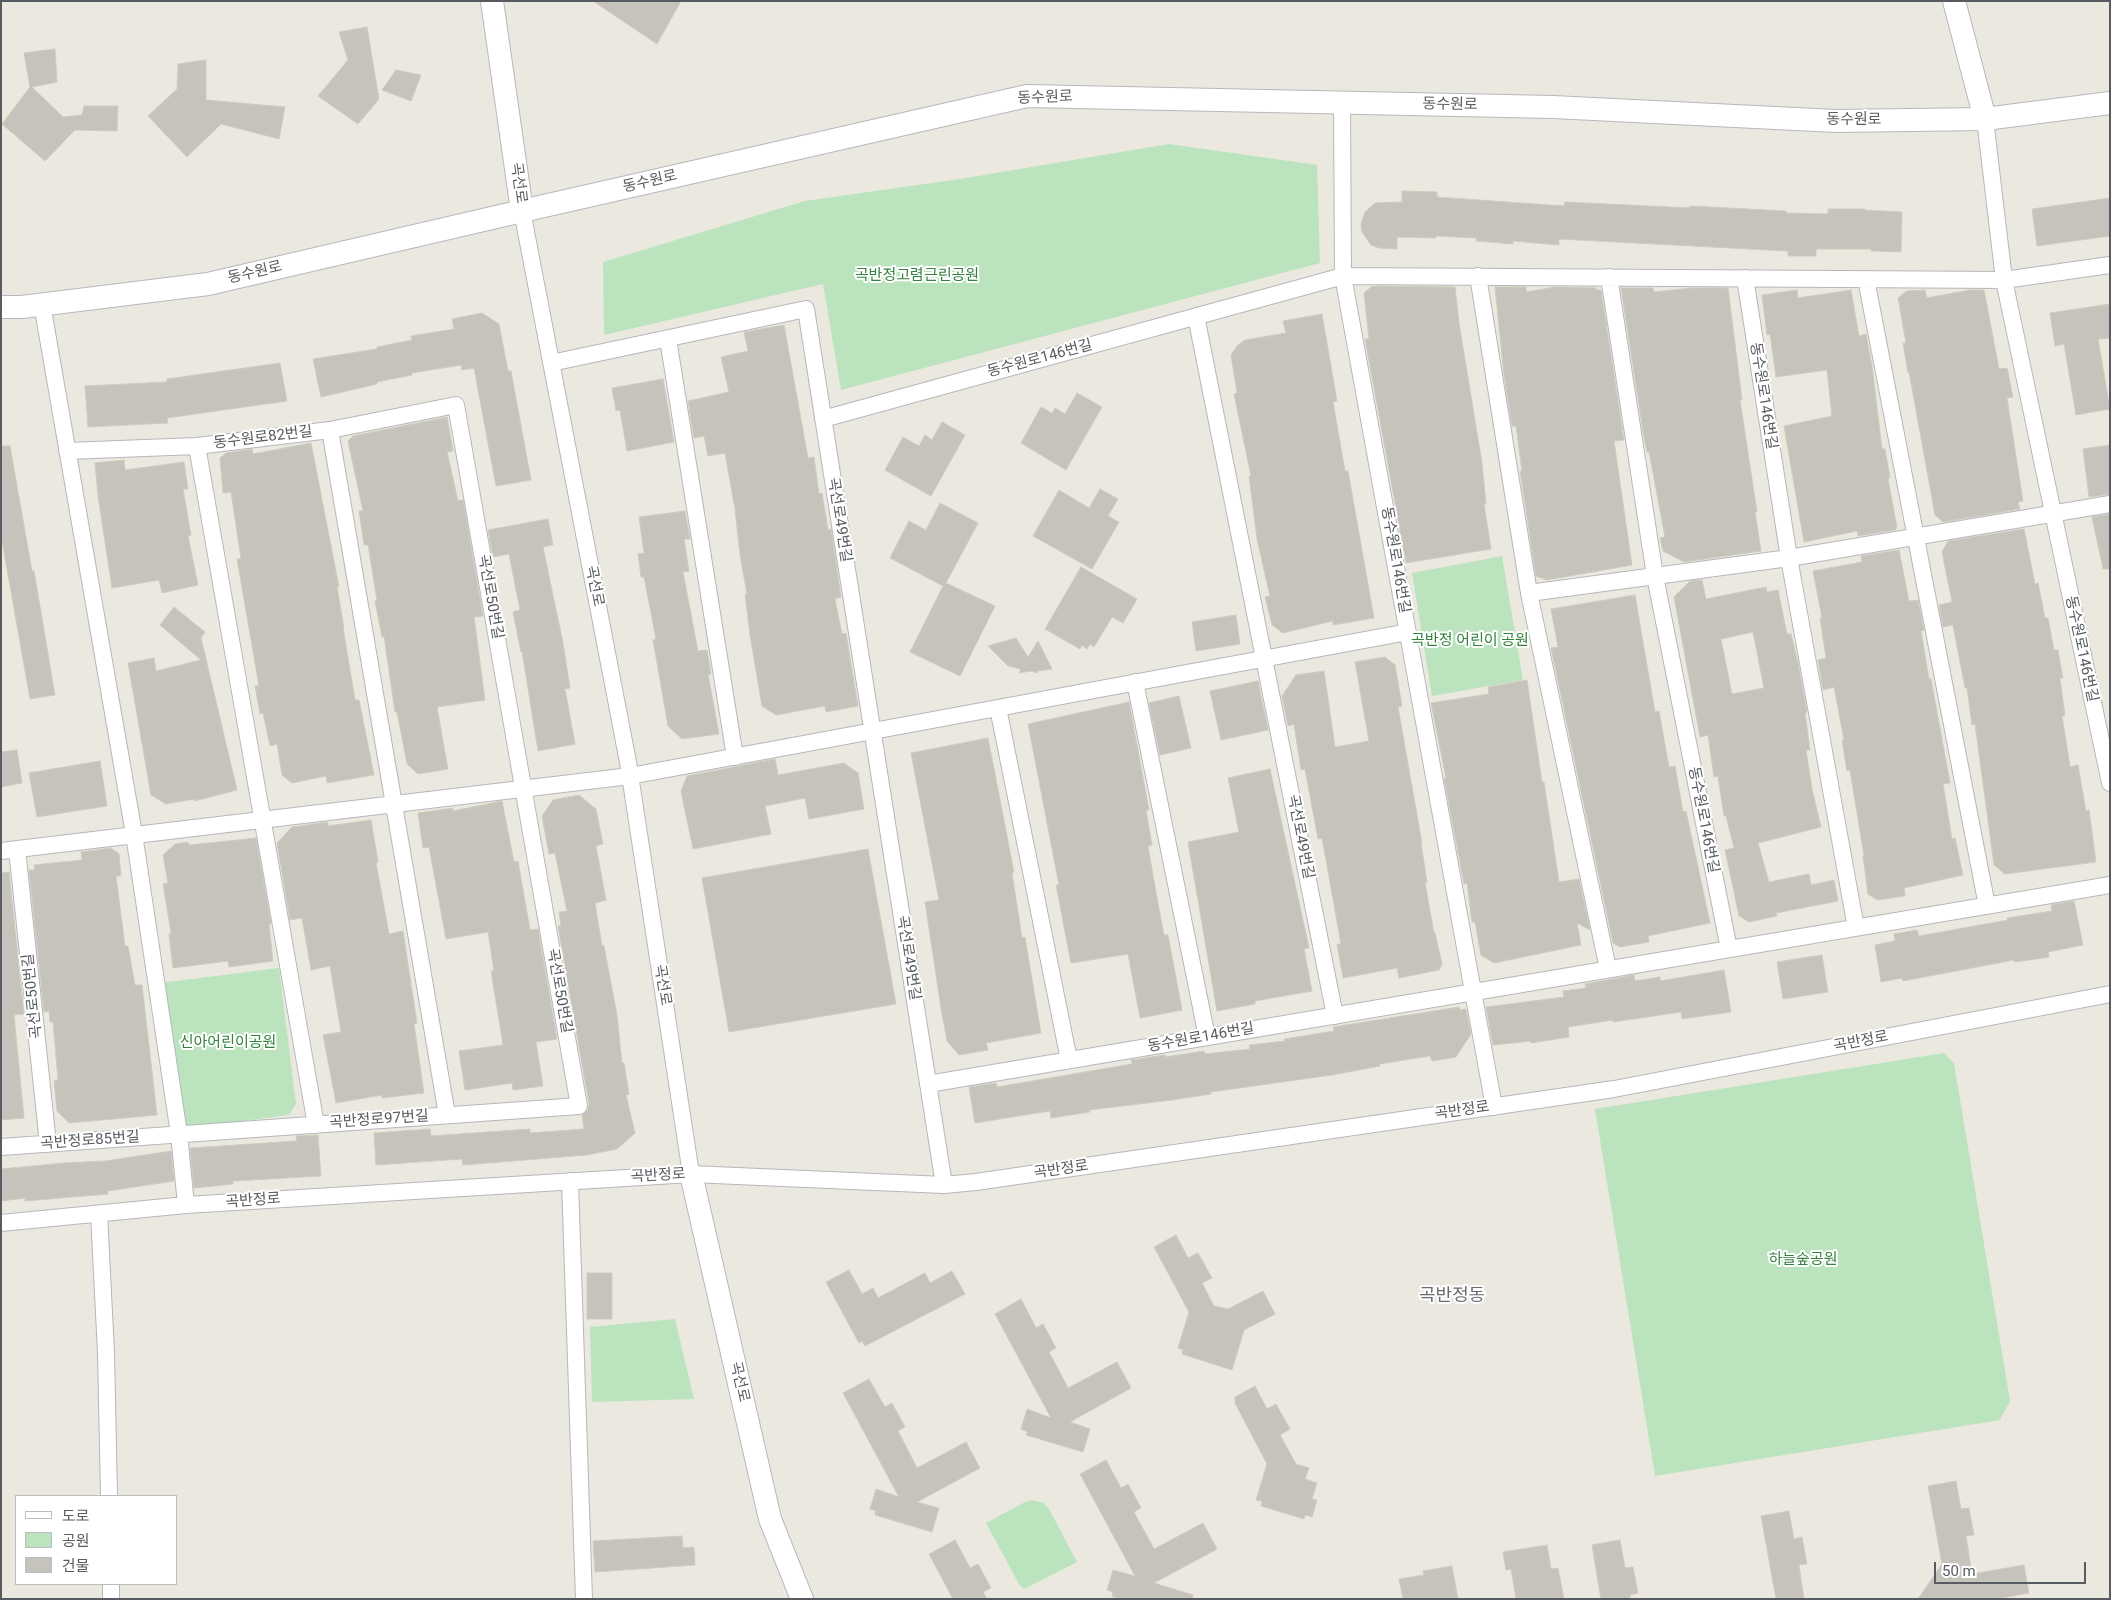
<!DOCTYPE html>
<html>
<head>
<meta charset="utf-8">
<style>
  body { margin:0 }
  #map { position:relative; width:2111px; height:1600px; overflow:hidden; background:#ebe9df; font-family:Roboto,"Noto Sans KR",sans-serif }
  canvas { display:block }
  .frame { position:absolute; inset:0; border:2px solid #585b60; pointer-events:none }
  .legend { position:absolute; left:15px; top:1495px; width:162px; height:90px; box-sizing:border-box; background:#fff; border:1px solid #bcbdbf; margin:0; padding:6px 9px; list-style:none; font-size:15px; color:#585b60 }
  .legend li { display:flex; align-items:center; gap:10px; height:25px }
  .legend b { width:25px; border:1px solid #bcbdbf }
  .scale { position:absolute; left:1934px; top:1562px; width:152px; height:22px; box-sizing:border-box; border:2px solid #585b60; border-top:0; padding-left:6px; font-size:15px; line-height:18px; white-space:nowrap; color:#585b60; -webkit-text-stroke:4px #fff; paint-order:stroke }
</style>
</head>
<body>
<div id="map">
<canvas width="2111" height="1600"></canvas>
<div class="frame"></div>
<ul class="legend">
<li><b style="height:6px;background:#fff"></b>도로</li>
<li><b style="height:14px;background:#bbe3be"></b>공원</li>
<li><b style="height:14px;background:#c6c3bc"></b>건물</li>
</ul>
<div class="scale">50 m</div>
</div>
<script>
const g = document.querySelector('canvas').getContext('2d');
g.lineJoin = 'round';
function paint(path, color) { g.fillStyle = color; g.fill(path, 'evenodd'); }
const poly = rows => new Path2D(rows.map(r => 'M' + r).join(''));
function strokePath(path, color, width, dash) { g.strokeStyle = color; g.lineWidth = width; g.lineCap = dash ? 'butt' : 'round'; g.setLineDash(dash || []); g.stroke(path); }
function drawText(font, color, halo, rows, align = 'center') {
  g.font = font + ' Roboto,"Noto Sans KR",sans-serif'; g.lineWidth = 4; g.setLineDash([]); g.textBaseline = 'middle'; g.strokeStyle = halo; g.fillStyle = color; for (const [text, x, y, turn = 0] of rows) {
    g.save(); g.translate(x, y); g.rotate((+turn || 0) * Math.PI / 180); g.textAlign = isNaN(turn) ? turn : align; if (halo) g.strokeText(text, 0, 0); g.fillText(text, 0, 0); g.restore();
  }
}
const green = poly([
  [1169,144,1317,165,1320,263,841,390,823,284,604,335,603,262,805,201,960,179],
  [1502,556,1523,680,1432,696,1412,573],
  [279,968,296,1104,289,1115,189,1128,178,1119,160,983],
  [1944,1053,1954,1063,2010,1401,2000,1420,1655,1476,1595,1109],
  [675,1319,694,1399,592,1402,590,1327],
  [1032,1500,1044,1503,1049,1509,1077,1562,1024,1589,1020,1586,986,1523,1025,1502]
]);
const building = poly([
  [593,1,681,1,657,44,593,1],
  [367,27,379,99,358,124,318,96,348,60,339,32,367,27],
  [55,49,57,82,32,87,63,117,82,115,84,106,118,106,117,131,75,130,45,161,2,124,30,87,24,53,55,49],
  [206,60,206,100,285,107,279,139,221,124,187,157,148,116,177,89,178,64,206,60],
  [396,70,421,75,411,101,382,90,396,70],
  [1402,191,1437,192,1437,197,1564,206,1565,202,1690,208,1690,206,1786,211,1786,213,1828,214,1828,209,1865,209,1865,210,1902,212,1901,252,1871,251,1871,249,1816,249,1816,256,1788,256,1788,251,1559,239,1559,245,1513,241,1513,244,1476,241,1477,238,1436,236,1436,238,1397,237,1397,249,1379,248,1371,245,1362,232,1361,224,1365,212,1375,203,1402,202,1402,191],
  [2110,198,2110,236,2037,246,2032,209,2110,198],
  [1379,286,1455,287,1459,323,1482,463,1486,504,1484,504,1491,549,1406,563,1365,339,1369,339,1364,293,1371,287,1379,286],
  [1495,287,1526,287,1526,292,1555,287,1596,288,1596,290,1601,290,1624,440,1614,441,1632,565,1547,580,1536,576,1520,471,1522,471,1516,426,1512,426,1504,375,1495,287],
  [1621,288,1653,288,1654,292,1691,288,1728,288,1742,400,1740,400,1757,512,1755,512,1761,551,1684,562,1663,551,1660,538,1665,537,1649,452,1647,452,1644,438,1621,288],
  [1797,290,1798,298,1851,290,1859,336,1866,334,1872,366,1882,449,1885,449,1890,478,1888,479,1897,528,1895,530,1858,536,1857,531,1804,542,1784,426,1832,416,1827,370,1776,377,1770,334,1767,335,1762,295,1797,290],
  [1925,290,1927,298,1970,290,1984,290,1999,369,2007,368,2013,397,2007,398,2023,501,2018,502,2020,509,1943,522,1935,515,1909,372,1908,373,1903,343,1906,343,1898,298,1907,291,1925,290],
  [2110,304,2110,338,2098,339,2110,409,2076,415,2064,344,2055,346,2050,313,2110,304],
  [482,313,499,324,508,371,511,371,531,480,496,486,474,368,462,370,461,365,412,373,412,375,377,382,377,384,321,397,313,359,377,349,377,347,412,340,411,336,454,329,452,319,482,313],
  [1322,314,1337,401,1333,402,1345,471,1348,471,1374,618,1333,625,1333,621,1283,633,1272,625,1265,597,1270,596,1257,539,1249,476,1251,476,1234,394,1237,393,1231,355,1237,346,1245,340,1286,333,1283,321,1322,314],
  [784,325,808,458,814,457,819,494,822,493,828,530,831,529,841,597,835,599,842,634,846,633,858,706,826,712,825,706,776,715,762,706,750,635,745,594,747,594,740,555,735,509,725,453,708,456,704,436,694,438,688,401,729,392,721,357,748,351,744,332,784,325],
  [280,363,287,401,167,418,168,423,88,427,85,386,167,382,167,379,280,363],
  [663,379,674,442,627,451,620,410,616,411,612,388,663,379],
  [1077,393,1102,407,1066,470,1021,443,1041,407,1052,413,1055,408,1065,414,1077,393],
  [447,417,453,451,447,452,458,501,463,500,483,616,474,617,485,700,437,707,448,769,418,774,407,764,397,712,395,712,384,636,382,637,375,601,377,600,368,545,364,545,359,511,363,511,348,441,353,436,447,417],
  [942,422,965,435,931,496,885,470,903,437,919,446,925,435,932,440,942,422],
  [311,443,339,587,337,587,344,628,343,628,355,700,359,700,374,775,327,783,326,776,292,783,282,775,277,744,270,746,263,713,260,714,255,686,259,686,237,559,241,559,231,492,223,493,220,458,226,453,252,449,253,454,311,443],
  [2110,445,2110,494,2089,497,2083,449,2110,445],
  [1,446,10,446,32,571,34,571,55,695,30,699,1,535,1,446],
  [124,460,125,470,184,462,188,489,183,489,191,535,188,536,198,585,162,593,159,580,112,588,98,496,95,463,124,460],
  [1100,489,1118,499,1108,516,1119,522,1092,569,1033,536,1059,490,1089,508,1100,489],
  [940,503,978,523,946,583,995,606,960,676,910,652,943,586,890,558,909,521,926,530,940,503],
  [685,511,690,539,684,539,689,571,683,572,698,651,707,650,711,674,708,674,719,734,682,739,668,726,653,640,656,639,644,577,641,577,638,554,644,553,639,517,685,511],
  [2110,514,2110,569,2103,569,2092,517,2110,514],
  [548,519,553,545,543,547,563,643,570,688,565,689,575,744,538,751,522,651,521,652,513,612,520,610,509,554,493,557,488,530,548,519],
  [2024,529,2035,584,2038,583,2045,618,2048,618,2054,650,2058,650,2063,678,2060,678,2065,716,2062,716,2070,767,2078,765,2086,811,2089,810,2096,862,2005,874,1994,865,1975,724,1972,725,1967,688,1965,688,1953,625,1943,627,1939,605,1952,602,1942,552,1948,541,2024,529],
  [1899,550,1909,601,1918,600,1924,630,1921,631,1929,679,1931,679,1950,783,1943,784,1952,839,1955,838,1963,875,1904,888,1905,896,1877,900,1868,894,1863,856,1864,856,1850,770,1847,771,1842,740,1844,740,1834,687,1823,690,1818,660,1826,658,1820,618,1822,618,1813,571,1862,562,1861,556,1899,550],
  [1081,567,1137,599,1123,623,1112,617,1094,647,1090,644,1087,649,1082,645,1080,649,1045,629,1081,567],
  [1702,580,1706,599,1766,587,1767,592,1778,590,1787,634,1791,634,1798,663,1807,712,1805,713,1810,750,1806,750,1812,789,1821,827,1758,843,1769,882,1809,874,1811,885,1834,880,1838,901,1776,913,1777,916,1749,922,1739,916,1725,850,1734,848,1726,816,1724,816,1718,776,1714,777,1708,735,1700,737,1674,597,1690,581,1702,580],
  [1753,632,1764,688,1732,694,1721,639,1753,632],
  [1635,595,1655,712,1659,711,1669,767,1675,766,1683,812,1686,811,1710,923,1648,936,1649,942,1620,947,1613,943,1551,648,1558,647,1551,609,1635,595],
  [174,607,205,632,201,638,237,790,195,801,194,799,166,804,151,795,128,663,154,658,156,671,201,660,160,625,174,607],
  [1236,615,1240,644,1196,651,1192,622,1236,615],
  [1016,638,1028,657,1038,641,1052,669,1037,671,1038,673,1031,671,1019,673,1021,669,1008,666,988,646,1016,638],
  [1385,657,1395,665,1402,706,1398,707,1422,843,1421,843,1427,882,1425,883,1434,933,1435,933,1442,964,1439,970,1399,978,1397,968,1343,978,1337,944,1341,944,1322,838,1318,839,1305,769,1301,770,1294,724,1288,726,1282,696,1296,675,1324,671,1335,747,1369,741,1355,662,1385,657],
  [1527,680,1542,782,1544,782,1559,882,1579,879,1590,930,1577,923,1581,945,1494,963,1481,955,1475,922,1472,922,1467,883,1464,884,1444,778,1446,778,1431,703,1489,694,1488,687,1527,680],
  [1258,681,1268,730,1221,740,1210,691,1258,681],
  [1179,696,1191,748,1160,755,1149,703,1179,696],
  [1129,702,1149,810,1146,810,1152,845,1148,846,1157,898,1164,935,1168,935,1182,1010,1140,1018,1128,954,1071,963,1056,885,1059,885,1028,724,1129,702],
  [988,738,1014,872,1012,873,1022,938,1025,937,1041,1033,986,1043,988,1050,959,1055,947,1041,941,1008,925,902,939,900,911,753,988,738],
  [17,750,22,783,1,787,1,752,17,750],
  [775,759,778,775,844,763,858,773,864,809,809,819,805,798,765,806,771,834,693,849,681,791,687,776,775,759],
  [100,761,107,806,37,817,29,773,100,761],
  [1270,769,1309,948,1304,949,1312,991,1255,1001,1255,1004,1217,1011,1188,842,1239,832,1228,778,1270,769],
  [579,795,596,809,603,844,596,846,606,900,595,903,602,946,604,946,617,1015,622,1063,624,1063,629,1094,626,1095,635,1133,617,1149,587,1155,463,1165,462,1159,376,1165,374,1133,430,1129,431,1136,530,1129,530,1133,584,1129,582,1115,588,1110,589,1104,558,926,561,926,559,912,567,911,555,853,549,854,542,816,553,800,579,795],
  [502,801,514,862,518,861,530,930,538,929,557,1039,536,1042,543,1086,513,1090,512,1083,465,1090,459,1051,503,1045,491,971,494,971,488,932,446,939,429,847,423,848,418,813,453,808,453,811,502,801],
  [371,820,378,862,376,863,389,934,403,931,417,1023,414,1024,424,1093,382,1098,382,1095,336,1103,323,1035,341,1032,330,966,311,970,302,918,290,920,277,843,292,827,328,822,328,826,371,820],
  [256,838,271,924,269,924,273,961,229,967,228,961,173,968,169,934,171,933,163,884,168,883,163,855,175,844,188,842,189,845,256,838],
  [111,848,119,854,121,876,116,876,125,946,128,946,135,985,142,985,157,1115,69,1123,57,1111,54,1081,58,1080,53,1022,50,1022,49,1011,44,1012,29,870,35,870,34,865,82,860,81,852,111,848],
  [868,849,896,1004,729,1032,702,878,868,849],
  [9,872,24,1014,14,1015,24,1118,1,1120,1,873,9,872],
  [2074,901,2083,945,2048,952,2049,957,2015,962,2014,960,1903,981,1902,978,1881,982,1875,945,1895,941,1894,934,1917,930,1919,936,2008,920,2007,918,2052,911,2051,905,2074,901],
  [1822,955,1828,992,1783,999,1777,962,1822,955],
  [1724,970,1731,1012,1682,1019,1681,1012,1613,1022,1613,1020,1568,1027,1569,1037,1531,1043,1531,1041,1493,1045,1486,1007,1564,997,1563,991,1586,988,1585,984,1634,975,1635,981,1660,977,1660,981,1724,970],
  [1459,1007,1460,1010,1466,1009,1471,1034,1456,1057,1432,1061,1430,1056,1380,1064,1380,1066,1332,1075,1211,1092,1211,1094,1172,1100,1089,1110,1090,1112,1051,1118,1050,1111,975,1123,969,1087,996,1083,997,1087,1132,1064,1131,1060,1165,1055,1166,1057,1204,1051,1205,1054,1250,1049,1249,1045,1285,1041,1284,1039,1334,1031,1333,1027,1459,1007],
  [318,1135,321,1176,233,1181,233,1184,194,1188,190,1148,297,1141,296,1136,318,1135],
  [171,1151,174,1181,108,1191,108,1194,25,1201,25,1198,1,1201,1,1169,64,1163,105,1161,171,1151],
  [1176,1235,1188,1258,1198,1253,1212,1278,1202,1283,1214,1306,1228,1309,1263,1291,1275,1314,1244,1330,1232,1370,1182,1354,1183,1350,1178,1348,1189,1312,1154,1247,1176,1235],
  [849,1270,862,1294,873,1288,878,1298,925,1273,930,1283,952,1271,965,1294,865,1346,862,1341,859,1343,826,1282,849,1270],
  [587,1273,612,1273,612,1319,587,1319,587,1273],
  [1021,1299,1036,1328,1043,1324,1056,1348,1049,1352,1068,1388,1117,1362,1131,1388,1070,1422,1090,1429,1083,1452,1026,1435,1028,1432,1021,1429,1027,1409,1051,1418,995,1314,1021,1299],
  [869,1379,885,1407,892,1403,905,1427,898,1431,917,1468,966,1442,980,1468,917,1502,939,1508,932,1532,875,1515,876,1511,870,1509,876,1489,899,1497,843,1393,869,1379],
  [1255,1386,1267,1409,1276,1404,1290,1429,1280,1435,1296,1464,1309,1468,1305,1479,1317,1483,1312,1499,1317,1500,1312,1517,1305,1515,1304,1519,1261,1506,1262,1501,1256,1500,1267,1464,1235,1403,1235,1397,1255,1386],
  [1106,1460,1121,1488,1128,1484,1141,1508,1134,1512,1154,1549,1203,1523,1217,1549,1154,1583,1193,1595,1192,1599,1120,1599,1112,1596,1113,1592,1107,1590,1113,1570,1135,1576,1080,1474,1106,1460],
  [1956,1481,1961,1509,1969,1508,1974,1535,1966,1536,1972,1574,2024,1565,2029,1593,1996,1599,1918,1599,1942,1564,1928,1486,1956,1481],
  [1789,1511,1794,1539,1802,1537,1807,1564,1799,1565,1804,1599,1776,1599,1761,1516,1789,1511],
  [682,1536,683,1548,694,1547,695,1565,595,1572,593,1541,682,1536],
  [955,1540,970,1568,978,1564,991,1588,983,1592,987,1599,953,1599,929,1554,955,1540],
  [1620,1540,1625,1568,1633,1567,1638,1593,1630,1595,1630,1599,1601,1599,1592,1545,1620,1540],
  [1547,1545,1551,1569,1558,1568,1564,1599,1516,1599,1511,1569,1506,1570,1503,1552,1547,1545],
  [1452,1566,1458,1599,1403,1599,1399,1579,1424,1575,1423,1571,1452,1566]
]);
const street = poly([
  [1342,103,1343,276,1494,1107],
  [1985,119,2004,280,2110,265],
  [522,211,628,762,691,1174],
  [1478,276,1529,593,1608,969],
  [1609,277,1655,576,1729,949],
  [1745,278,1789,558,1856,928],
  [1866,279,1987,906],
  [42,304,134,834,179,1134,186,1205],
  [1196,316,1335,1016],
  [668,339,735,757],
  [551,363,806,309,944,1185],
  [823,419,1343,276,2004,280,2110,783],
  [330,430,447,1115],
  [197,446,316,1125],
  [1529,593,1789,558,2110,504],
  [1135,682,1207,1037],
  [998,708,1069,1060],
  [17,849,48,1144],
  [1,851,630,776,1408,632],
  [928,1084,2110,885],
  [1,1147,579,1106,456,405,330,430,197,446,67,451],
  [570,1181,584,1599],
  [99,1214,106,1353,109,1496],
  [1,1223,186,1205,691,1174,944,1185,976,1182,1614,1089,2110,994],
  [111,1584,111,1599]
]);
const secondary = poly([
  [492,1,522,211],
  [1954,1,1985,119],
  [1,307,22,307,208,284,522,211,1027,96,1553,107,1836,121,1985,119,2110,103],
  [691,1174,770,1519,802,1599]
]);
const streetNames = [
  ["동수원로",1045,98,-2],
  ["동수원로",1450,105,1],
  ["동수원로",1854,120],
  ["동수원로",650,182,-13],
  ["곡선로",518,183,82],
  ["동수원로",255,273,-13],
  ["동수원로146번길",1040,359,-15],
  ["동수원로146번길",1763,396,81],
  ["동수원로82번길",263,438,-7],
  ["곡선로49번길",839,520,81],
  ["동수원로146번길",1395,560,80],
  ["곡선로",594,586,79],
  ["곡선로50번길",490,597,80],
  ["동수원로146번길",2081,649,78],
  ["동수원로146번길",1703,820,79],
  ["곡선로49번길",1300,837,79],
  ["곡선로49번길",908,958,81],
  ["곡선로",662,985,81],
  ["곡선로50번길",559,991,80],
  ["곡선로50번길",33,996,-96],
  ["동수원로146번길",1201,1038,-10],
  ["곡반정로",1861,1042,-11],
  ["곡반정로",1462,1111,-8],
  ["곡반정로97번길",379,1120,-4],
  ["곡반정로85번길",90,1141,-4],
  ["곡반정로",1061,1170,-8],
  ["곡반정로",658,1176,-3],
  ["곡반정로",253,1201,-4],
  ["곡선로",739,1382,77]
];
const parkNames = [
  ["곡반정고렴근린공원",917,276],
  ["곡반정 어린이 공원",1470,641],
  ["신아어린이공원",228,1043],
  ["하늘숲공원",1803,1260]
];
const quarterNames = [
  ["곡반정동",1452,1296]
];
paint(green, '#bbe3be');
paint(building, '#c6c3bc');
strokePath(building, '#cfcbbe', 1);
strokePath(street, '#b5b7bc', 18);
strokePath(secondary, '#b5b8be', 24);
strokePath(street, '#fff', 16);
strokePath(secondary, '#fff', 22);
drawText('15px', '#585b60', '#fff', streetNames);
drawText('15px', '#35823f', '#fff', parkNames);
drawText('18px', '#696d72', '#fff', quarterNames);
</script>
</body>
</html>
